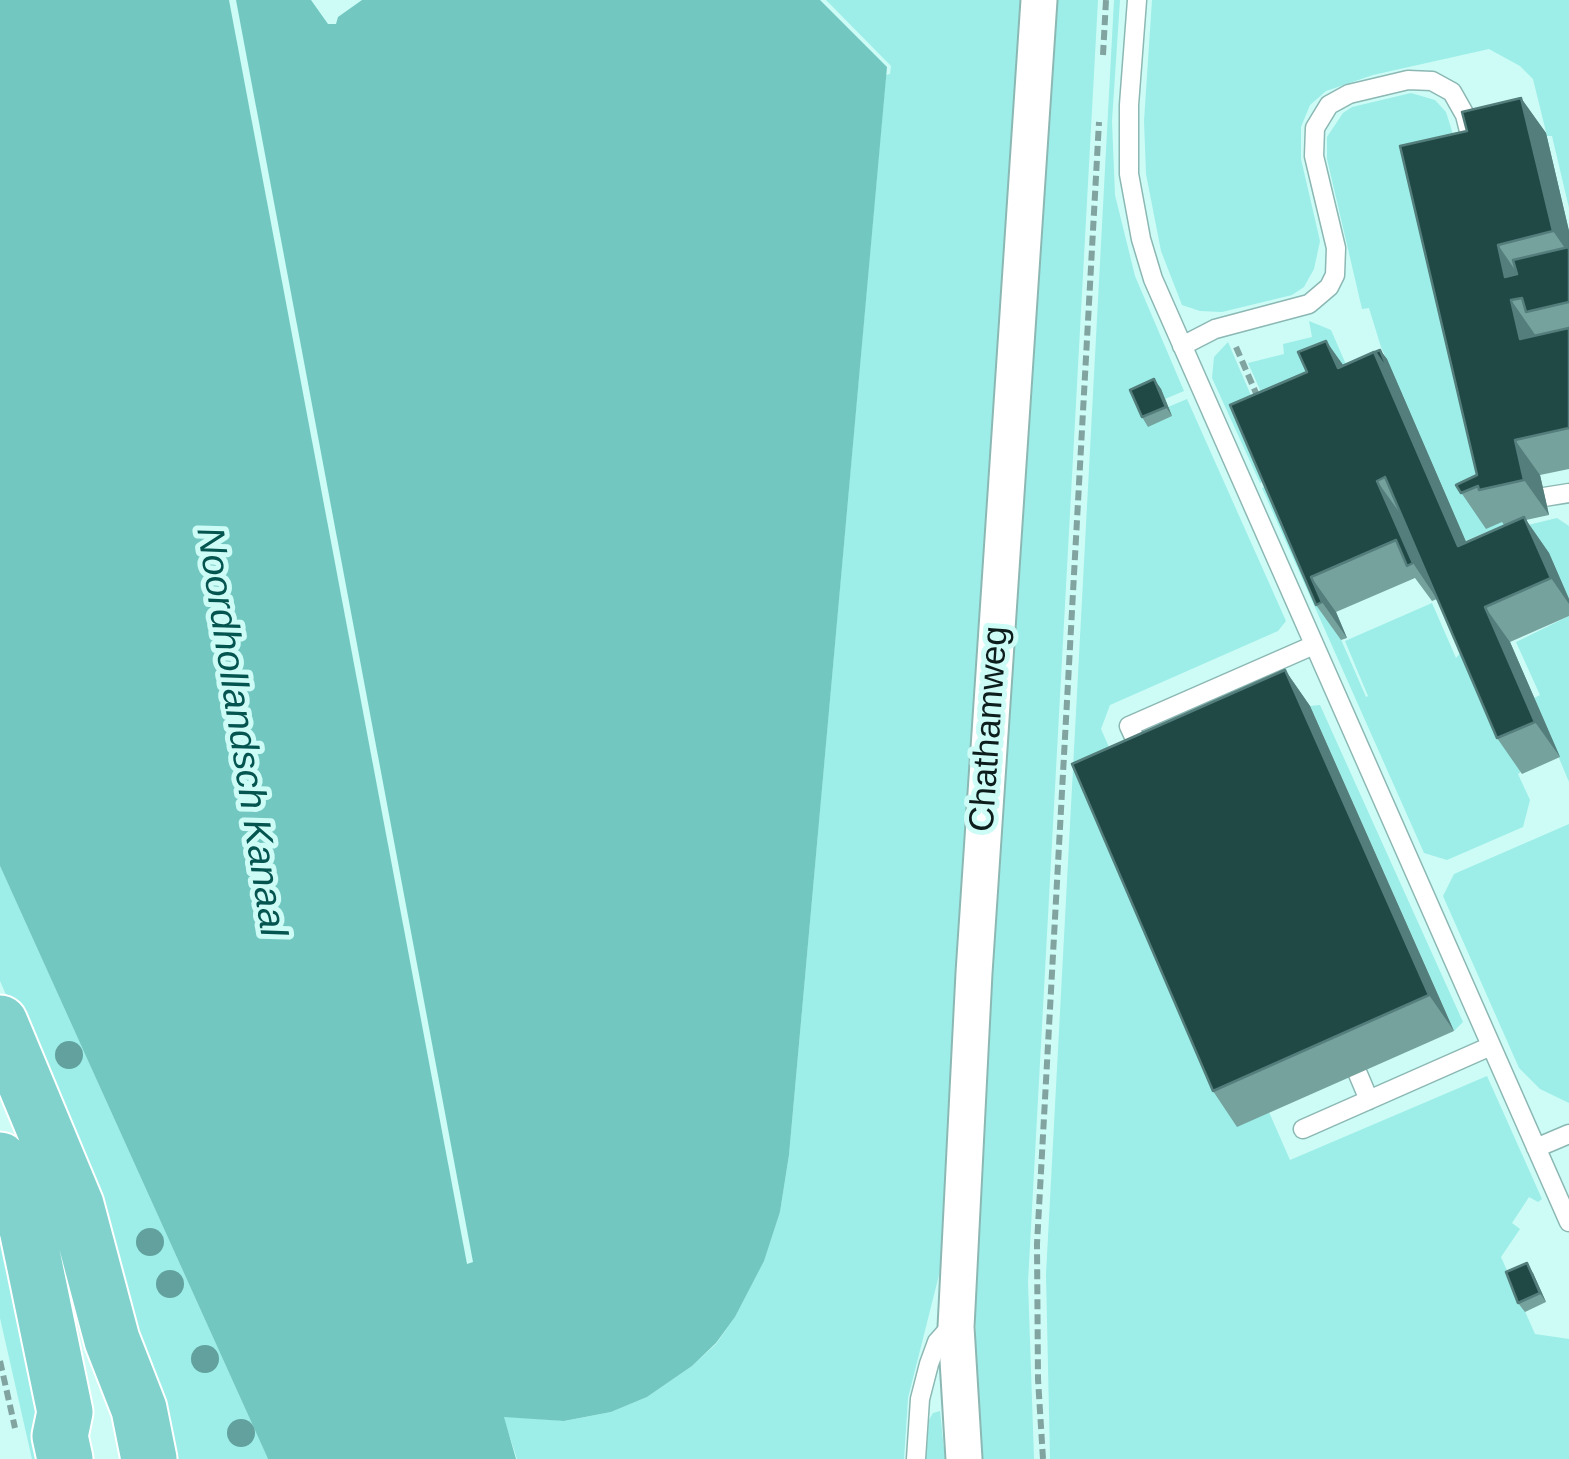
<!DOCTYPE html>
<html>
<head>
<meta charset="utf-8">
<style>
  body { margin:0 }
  canvas { display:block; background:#cdfbf6 }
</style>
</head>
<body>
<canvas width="1569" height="1459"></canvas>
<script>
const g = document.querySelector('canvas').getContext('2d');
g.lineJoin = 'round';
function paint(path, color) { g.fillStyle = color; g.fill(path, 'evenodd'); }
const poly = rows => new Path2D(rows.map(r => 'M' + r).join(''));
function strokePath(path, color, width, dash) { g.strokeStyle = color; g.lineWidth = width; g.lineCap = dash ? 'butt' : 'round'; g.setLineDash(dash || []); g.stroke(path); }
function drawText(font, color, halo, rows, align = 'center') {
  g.font = font + ' Helvetica,sans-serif'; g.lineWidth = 10; g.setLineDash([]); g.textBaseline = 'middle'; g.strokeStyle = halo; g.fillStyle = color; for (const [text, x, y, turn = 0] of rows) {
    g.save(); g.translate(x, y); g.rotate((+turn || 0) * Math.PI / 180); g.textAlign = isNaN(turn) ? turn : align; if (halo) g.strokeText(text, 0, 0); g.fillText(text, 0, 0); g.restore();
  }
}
const green = poly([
  [826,0,1023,0,941,1267,908,1398,904,1459,517,1459,503,1416,565,1421,611,1412,647,1397,692,1366,716,1344,735,1317,764,1260,780,1212,789,1155,886,75,890,74,891,66],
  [1055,0,1098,0,1028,1282,1034,1459,978,1459,974,1231],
  [1114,0,1120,0,1112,121,1115,195,1135,276,1184,391,1165,399,1168,407,1187,399,1286,621,1278,631,1110,705,1101,729,1290,1160,1487,1076,1542,1199,1538,1202,1529,1197,1512,1223,1520,1229,1501,1257,1535,1334,1569,1339,1569,1459,1050,1459,1046,1274],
  [1152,0,1569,0,1569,208,1552,136,1547,136,1533,79,1520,66,1489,49,1373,75,1326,91,1310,105,1301,127,1301,159,1320,241,1314,269,1304,287,1292,295,1222,312,1200,311,1182,305,1161,251,1146,174,1144,121],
  [1411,93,1435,100,1446,112,1462,163,1504,525,1465,541,1381,347,1369,308,1362,309,1327,159,1327,137,1343,113,1352,107],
  [1309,321,1331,330,1351,376,1278,430,1248,363,1284,354,1283,344,1312,337],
  [1228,342,1268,435,1271,478,1260,483,1212,378,1214,357],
  [1273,483,1366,697,1368,696,1345,641,1432,603,1456,658,1463,650,1521,772,1518,774,1530,800,1523,827,1447,860,1424,853,1262,488],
  [1557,518,1569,526,1569,599,1503,531],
  [1569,616,1569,782,1534,698,1540,695,1516,642],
  [1320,705,1463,1022,1454,1031,1310,706],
  [1569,824,1569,1103,1540,1089,1519,1068,1443,896,1454,874],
  [0,866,268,1459,163,1459,141,1341,125,1278,105,1219,0,981],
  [0,1223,52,1459,32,1459,0,1318],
  [940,1411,945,1459,926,1459,929,1420,933,1413]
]);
const water = poly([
  [0,0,311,0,328,24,336,24,338,17,362,0,820,0,887,67,789,1155,780,1212,764,1261,735,1317,716,1343,692,1366,647,1397,611,1412,564,1421,504,1417,516,1459,268,1459,0,866]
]);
const pier = poly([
  [229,0,236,0,473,1262,467,1264]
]);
const path = poly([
  [1103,55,1106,0],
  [1236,347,1259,400],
  [0,1361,15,1428],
  [1043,1459,1038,1379,1037,1244,1099,122]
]);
const service = poly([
  [1137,0,1129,105,1129,174,1141,239,1153,279,1569,1222],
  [1182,346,1215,329,1309,304,1329,287,1335,275,1336,248,1314,156,1315,128,1329,105,1349,94,1408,80,1432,81,1452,92,1465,115,1470,135],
  [1544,497,1569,493],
  [1143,756,1129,726,1314,645],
  [1358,1074,1369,1100],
  [1303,1129,1491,1046],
  [1536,1148,1569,1134],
  [916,1459,920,1399,929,1364,937,1342,945,1333,956,1327]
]);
const minor = poly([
  [964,1459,956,1327,974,973,1039,0]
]);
const primary = poly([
  [0,1023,76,1205,112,1340,139,1409,149,1459],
  [0,1160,27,1229,35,1267,65,1412,60,1436,65,1459]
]);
const trees = [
  [69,1055],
  [150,1242],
  [170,1284],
  [205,1359],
  [241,1433]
];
const wall = poly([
  [1521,98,1546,133,1569,231,1569,469,1540,475,1549,515,1526,520,1549,553,1569,599,1569,616,1510,642,1560,757,1522,774,1497,738,1437,599,1432,601,1415,578,1336,612,1347,638,1341,640,1316,605,1230,405,1307,372,1326,341,1343,366,1380,350,1387,359,1466,542,1509,524,1504,525,1502,522,1486,529,1456,485,1477,475,1467,131],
  [1154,379,1161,389,1172,416,1148,427,1142,417],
  [1285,670,1310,706,1454,1031,1237,1127,1213,1091],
  [1533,1273,1546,1302,1525,1312,1518,1303]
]);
const shadedWall = poly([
  [1521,98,1546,133,1569,231,1569,254,1553,231],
  [1498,245,1522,280,1505,277],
  [1511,300,1536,336,1520,339],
  [1326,341,1351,376,1338,368],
  [1380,350,1387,359,1483,581,1458,546,1374,352],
  [1154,379,1161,389,1172,416,1166,407],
  [1515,440,1540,475,1549,515,1524,480],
  [1377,481,1402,516,1437,599,1413,563],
  [1524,517,1549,553,1569,599,1569,604,1551,578],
  [1311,577,1336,612,1347,638,1322,602],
  [1485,607,1510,642,1560,757,1535,722],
  [1285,670,1310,706,1454,1031,1429,995],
  [1527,1263,1533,1273,1546,1302,1540,1293]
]);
const building = poly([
  [1521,98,1553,231,1498,245,1505,277,1517,274,1513,260,1569,247,1569,302,1526,312,1522,298,1511,300,1520,339,1569,328,1569,428,1515,440,1524,480,1479,490,1478,486,1461,493,1456,485,1477,475,1400,146,1467,131,1462,112,1521,98],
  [1326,341,1338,368,1374,352,1458,546,1524,517,1551,578,1485,607,1535,722,1497,738,1385,477,1377,481,1413,563,1407,566,1396,540,1311,577,1322,602,1316,605,1230,405,1307,372,1298,352,1326,341],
  [1380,350,1390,374,1375,352,1380,350],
  [1154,379,1166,407,1142,417,1130,390,1154,379],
  [1285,670,1429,995,1213,1091,1072,764,1285,670],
  [1527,1263,1540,1293,1518,1303,1506,1272,1527,1263]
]);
const streetNames = [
  ["Chathamweg",990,729,-86]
];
const waterNames = [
  ["Noordhollandsch Kanaal",240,732,81]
];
paint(green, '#9deee8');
paint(water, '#72c8c1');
paint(pier, '#cdfbf6');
strokePath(service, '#8cb8b4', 21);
strokePath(minor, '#8cb8b4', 39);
strokePath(primary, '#fff', 59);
strokePath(path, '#81a4a1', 6, [10, 5]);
strokePath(service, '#fff', 18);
strokePath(minor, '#fff', 35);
strokePath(primary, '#81d2cd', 55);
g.fillStyle = '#62a19d';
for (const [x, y] of trees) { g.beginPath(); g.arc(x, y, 14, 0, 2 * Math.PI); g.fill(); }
paint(wall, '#76a29e');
paint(shadedWall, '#547e7b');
paint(building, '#204946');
strokePath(building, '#547e7b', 2.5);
drawText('35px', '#0c1d1c', '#cdfbf6', streetNames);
drawText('italic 38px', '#045450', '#cdfbf6', waterNames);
</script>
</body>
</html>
